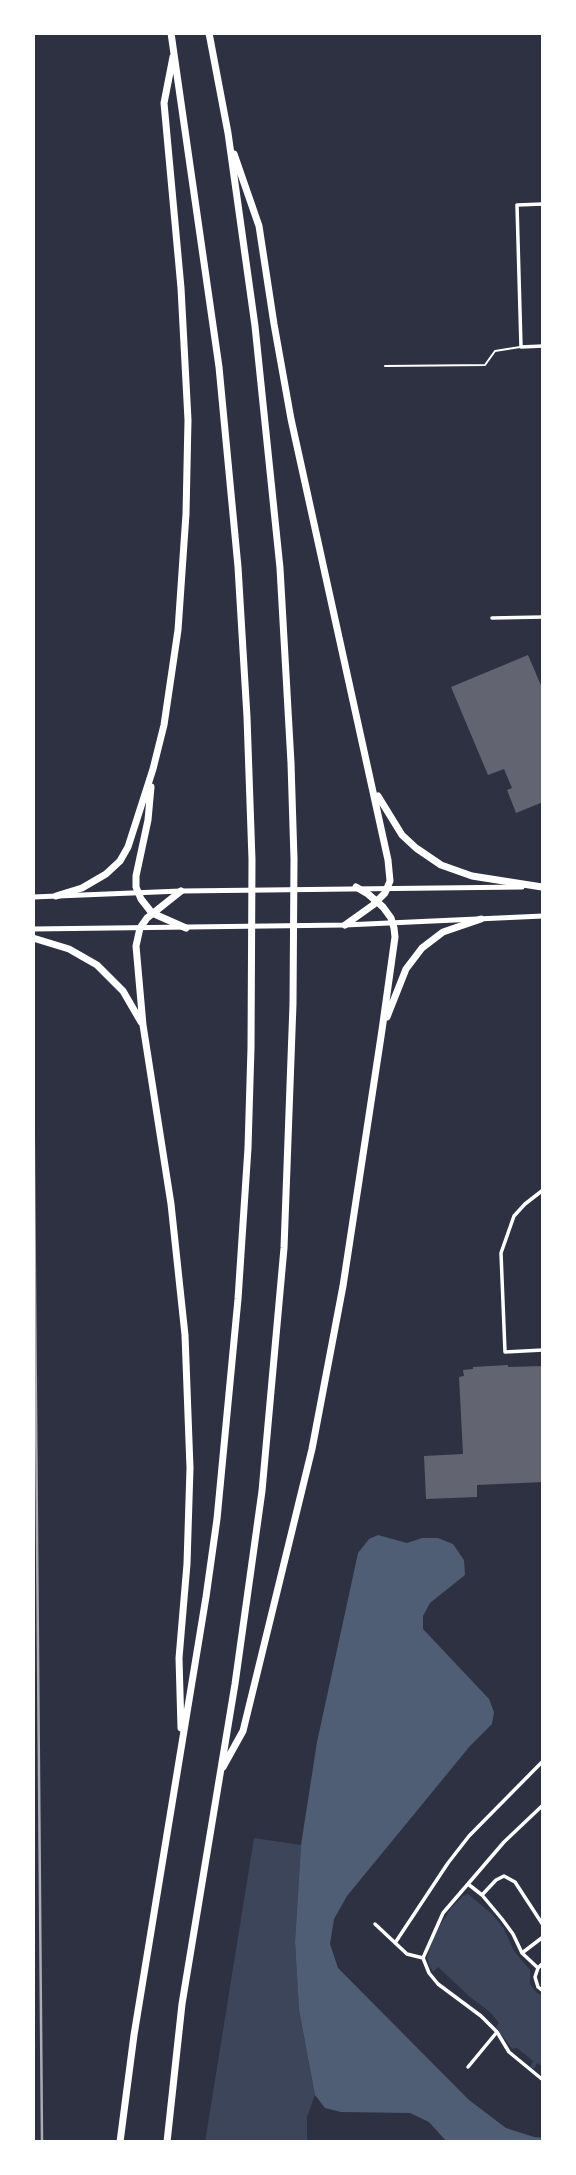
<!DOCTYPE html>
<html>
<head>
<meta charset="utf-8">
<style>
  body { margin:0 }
  #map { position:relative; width:576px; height:2175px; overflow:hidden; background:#2d3142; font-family:Helvetica,sans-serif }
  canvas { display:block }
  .frame { position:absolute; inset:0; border:35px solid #fff; pointer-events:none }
</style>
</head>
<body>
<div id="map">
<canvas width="576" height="2175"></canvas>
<div class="frame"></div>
</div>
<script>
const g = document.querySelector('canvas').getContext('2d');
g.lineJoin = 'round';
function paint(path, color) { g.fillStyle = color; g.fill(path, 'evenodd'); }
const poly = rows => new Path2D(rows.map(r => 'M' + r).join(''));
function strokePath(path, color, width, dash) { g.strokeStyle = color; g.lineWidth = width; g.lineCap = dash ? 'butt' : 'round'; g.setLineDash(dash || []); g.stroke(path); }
const green = poly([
  [254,1838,301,1845,295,1942,299,2010,315,2095,307,2117,307,2142,205,2142],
  [468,1894,492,1914,504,1929,514,1951,530,1970,530,1984,536,1992,543,1996,543,2067,537,2063,534,2069,530,2067,533,2061,517,2048,512,2049,496,2027,499,2023,491,2013,470,1997,438,1967,433,1972,430,1967,427,1958,434,1935,451,1908,463,1896]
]);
const water = poly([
  [378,1535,407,1543,422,1538,438,1538,453,1544,464,1560,465,1575,430,1603,423,1616,423,1629,489,1699,494,1712,492,1724,470,1746,347,1896,334,1919,330,1944,338,1968,469,2100,506,2128,534,2137,543,2138,543,2142,447,2142,429,2122,410,2113,341,2112,325,2108,315,2095,299,2010,295,1942,301,1845,317,1742,358,1553,369,1539]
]);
const building = poly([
  [528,655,543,690,543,802,516,813,507,790,512,788,504,769,488,775,451,687],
  [508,1365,508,1367,543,1366,543,1482,477,1485,477,1497,426,1499,424,1456,463,1454,459,1377,464,1376,463,1370,473,1369,473,1367]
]);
const service = poly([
  [385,366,485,365,495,351,520,347]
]);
const minor = poly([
  [543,204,517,205,521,347,543,346],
  [492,618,543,617],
  [543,1190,525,1204,514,1216,501,1253,505,1352,543,1350],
  [543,1805,504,1842,443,1913,423,1958,429,1973,438,1984,481,2016,497,2032,509,2052,543,2080],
  [468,1884,482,1895,502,1919,513,1934,522,1953,538,1968],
  [482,1895,496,1880,504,1876,515,1882,543,1925],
  [375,1924,407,1954,423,1958],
  [395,1943,448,1863,469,1836,543,1761],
  [522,1953,543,1937],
  [543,1963,538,1968,535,1977,538,1987,543,1991],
  [468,2067,497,2032]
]);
const secondary = poly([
  [33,897,181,891,522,887],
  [33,929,345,925,543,916]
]);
const motorway = poly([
  [234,154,259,226,274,324,291,419,388,860,390,881,385,893,373,905,345,925],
  [151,787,148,820,136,876,136,887,141,899,152,913,186,928],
  [378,796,402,835,416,848,441,865,472,876,542,887],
  [56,896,82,888,106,874,120,861,128,847,153,769,164,725,178,630,186,514,188,420,181,288,164,103,173,57],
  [33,938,69,949,97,965,123,991,141,1022],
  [387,1017,406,969,422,948,443,932,481,919],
  [181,1728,179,1658,187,1564,190,1468,185,1335,171,1204,143,1025,136,946,140,928,147,918,181,891],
  [223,1767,243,1731,312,1449,343,1286,382,1030,395,937,394,928,391,918,383,907,368,894,356,887],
  [120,2142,134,2035,206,1597,217,1519,238,1299,248,1148,251,1048,252,860,247,717,238,567,219,367,171,33],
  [167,2142,182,2004,235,1684,262,1491,284,1248,293,1004,294,859,291,763,280,568,255,326,228,133,209,33]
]);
const rail = poly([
  [33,1042,42,2142]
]);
paint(green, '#3c4559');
paint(water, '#4f5d75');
paint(building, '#626471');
strokePath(service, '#fff', 2);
strokePath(minor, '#fff', 3.5);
strokePath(secondary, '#fff', 5);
strokePath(motorway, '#fff', 7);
strokePath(rail, '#abadb3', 2.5);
</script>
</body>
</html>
